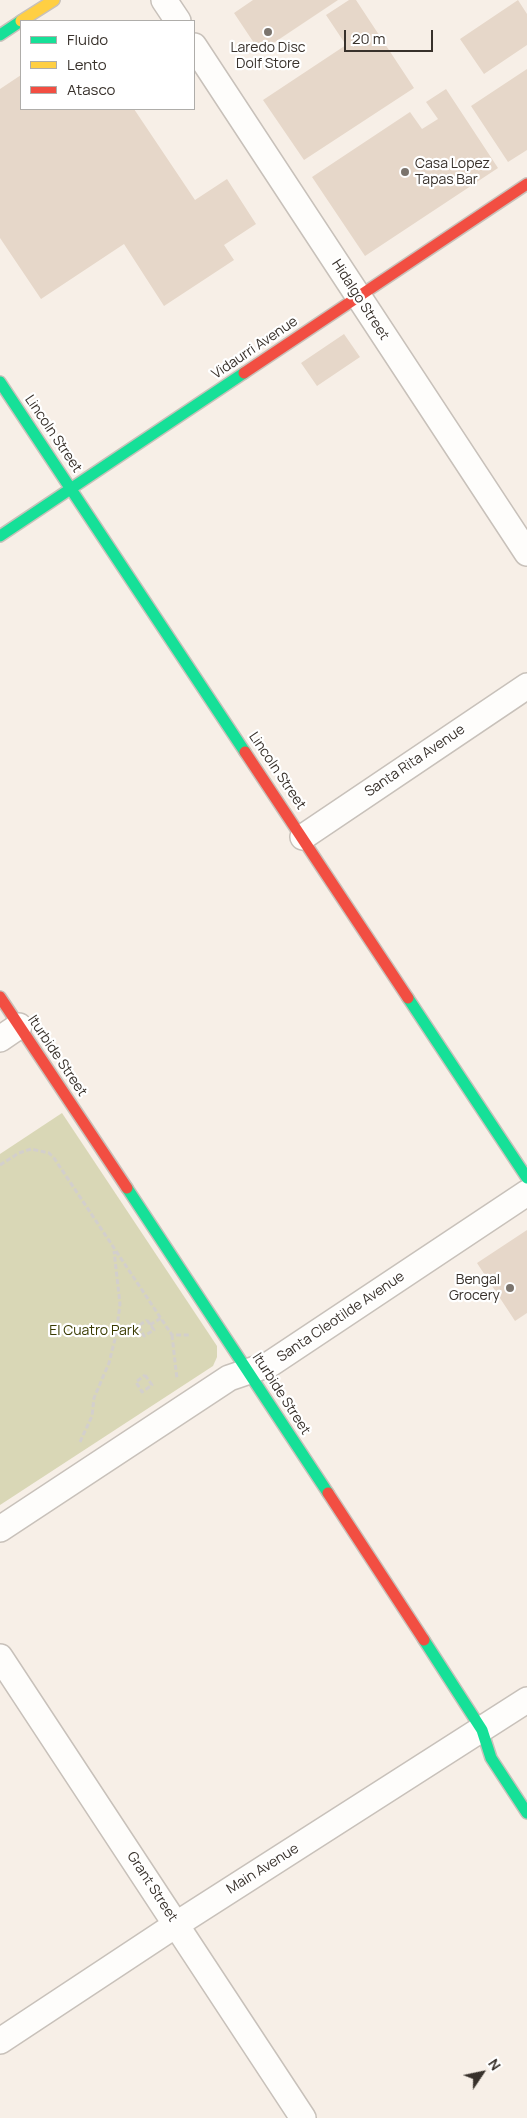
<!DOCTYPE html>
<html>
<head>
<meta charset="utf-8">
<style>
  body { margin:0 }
  #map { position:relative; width:527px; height:2118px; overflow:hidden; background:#f7efe7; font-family:Manrope,sans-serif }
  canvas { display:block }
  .legend { position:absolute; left:20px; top:20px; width:175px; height:90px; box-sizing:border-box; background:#fff; border:1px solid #afadaa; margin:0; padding:6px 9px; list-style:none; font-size:15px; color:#38312b }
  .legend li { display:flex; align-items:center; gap:10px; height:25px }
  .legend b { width:25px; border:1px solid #afadaa }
  .north { position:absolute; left:457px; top:2048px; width:50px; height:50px; -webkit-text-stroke:4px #fff; paint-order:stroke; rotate:56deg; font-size:14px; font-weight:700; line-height:20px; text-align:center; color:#38312b }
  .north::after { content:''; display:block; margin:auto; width:18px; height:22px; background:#38312b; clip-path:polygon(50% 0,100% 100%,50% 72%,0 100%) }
  .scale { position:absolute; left:344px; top:30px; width:89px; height:22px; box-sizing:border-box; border:2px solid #38312b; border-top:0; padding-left:6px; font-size:15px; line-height:18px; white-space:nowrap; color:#38312b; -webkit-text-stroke:4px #fff; paint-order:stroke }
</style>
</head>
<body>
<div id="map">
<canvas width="527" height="2118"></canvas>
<ul class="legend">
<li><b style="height:6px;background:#16e098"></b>Fluido</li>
<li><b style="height:6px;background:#ffcf43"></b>Lento</li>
<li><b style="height:6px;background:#f24e42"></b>Atasco</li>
</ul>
<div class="north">N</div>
<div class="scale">20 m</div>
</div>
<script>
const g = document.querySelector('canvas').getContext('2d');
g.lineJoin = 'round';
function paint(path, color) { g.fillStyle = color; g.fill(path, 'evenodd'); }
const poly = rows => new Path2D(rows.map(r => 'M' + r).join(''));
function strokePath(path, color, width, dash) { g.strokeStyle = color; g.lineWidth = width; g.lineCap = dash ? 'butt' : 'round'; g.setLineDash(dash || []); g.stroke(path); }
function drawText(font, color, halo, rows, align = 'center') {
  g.font = font + ' Manrope,sans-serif'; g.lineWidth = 4.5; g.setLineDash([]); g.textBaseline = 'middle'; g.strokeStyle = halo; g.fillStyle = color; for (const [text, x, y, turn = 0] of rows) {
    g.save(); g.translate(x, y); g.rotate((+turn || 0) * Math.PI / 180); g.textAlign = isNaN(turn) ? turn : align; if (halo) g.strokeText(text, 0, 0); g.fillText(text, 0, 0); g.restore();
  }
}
const green = poly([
  [62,1113,217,1346,217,1357,213,1366,0,1505,0,1154]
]);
const building = poly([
  [253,0,338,0,260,52,234,13],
  [349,0,356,0,414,88,304,160,263,100,346,45,326,15],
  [518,0,527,14,527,45,484,74,460,39],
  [527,69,527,150,508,162,471,106],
  [21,75,21,109,134,109,195,200,227,179,256,224,224,245,234,260,164,306,124,244,41,299,0,238,0,89],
  [446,89,498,168,365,256,312,177,410,112,422,129,438,119,426,102],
  [344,334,360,357,317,386,301,363],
  [527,1230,527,1313,515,1321,477,1263]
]);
const path = poly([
  [0,1165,19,1153,31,1149,49,1153,54,1158,172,1335,190,1335],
  [147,1320,154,1330,144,1336,138,1326,147,1320],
  [150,1325,161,1318],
  [172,1335,177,1379],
  [145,1375,152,1385,142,1392,136,1382,145,1375],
  [80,1442,92,1416,94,1398,109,1363,116,1335,120,1304,114,1251]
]);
const street = poly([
  [164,0,178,21],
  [194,46,527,553],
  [303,837,527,686],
  [0,1039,19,1026],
  [0,1529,229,1378,270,1364,527,1193],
  [0,1657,303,2118],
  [0,2041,177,1924,527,1700]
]);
const fast = poly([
  [0,35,21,21],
  [0,382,245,752],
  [0,536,244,373],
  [408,998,527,1178],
  [127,1188,328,1493],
  [424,1640,482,1730,491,1758,527,1813]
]);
const slow = poly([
  [21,21,54,0]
]);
const jam = poly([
  [244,373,527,184],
  [245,752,408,998],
  [0,997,127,1188],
  [328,1493,424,1640]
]);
const markers = [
  [268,32,5,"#7b746d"],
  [405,172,5,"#7b746d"],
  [510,1288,5,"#7b746d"]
];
const poiNames = [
  ["Laredo Disc",268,48],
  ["Dolf Store",268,64],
  ["Casa Lopez",415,164,"left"],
  ["Tapas Bar",415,180,"left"],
  ["Bengal",500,1280,"right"],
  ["Grocery",500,1296,"right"]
];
const streetNames = [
  ["Hidalgo Street",360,300,57],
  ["Vidaurri Avenue",255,348,-34],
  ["Lincoln Street",53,434,56],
  ["Santa Rita Avenue",415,761,-34],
  ["Lincoln Street",277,771,56],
  ["Iturbide Street",57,1056,56],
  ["Santa Cleotilde Avenue",341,1317,-34],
  ["Iturbide Street",281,1394,57],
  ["Main Avenue",263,1869,-32],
  ["Grant Street",152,1887,57]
];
const parkNames = [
  ["El Cuatro Park",94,1331]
];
paint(green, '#d9d7b6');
paint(building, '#e6d7c9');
strokePath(street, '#c8c1ba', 28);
strokePath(fast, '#c8c1ba', 14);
strokePath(slow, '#c8c1ba', 14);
strokePath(jam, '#c8c1ba', 14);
strokePath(path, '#d3cfcc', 3, [5, 2.5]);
strokePath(street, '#fefdfb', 25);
strokePath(fast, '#16e098', 11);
strokePath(slow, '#ffcf43', 11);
strokePath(jam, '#f24e42', 11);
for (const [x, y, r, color] of markers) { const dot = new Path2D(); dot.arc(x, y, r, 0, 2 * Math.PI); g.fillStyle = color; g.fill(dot); strokePath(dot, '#fff', 2); }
drawText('14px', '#38312b', '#fff', poiNames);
drawText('14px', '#38312b', '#fff', streetNames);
drawText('14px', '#3a3b01', '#fff', parkNames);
</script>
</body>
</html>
